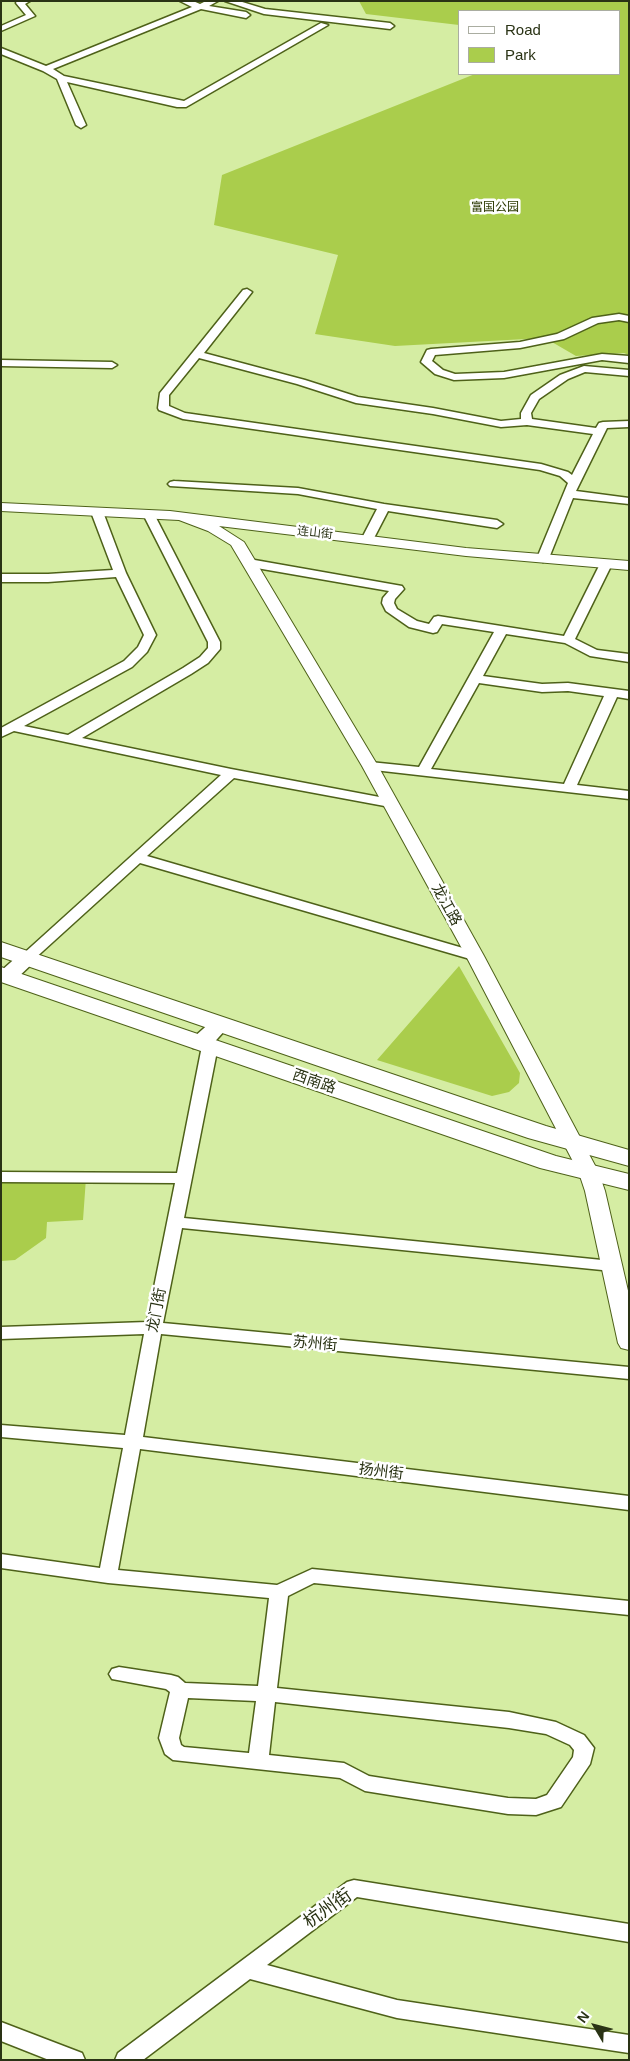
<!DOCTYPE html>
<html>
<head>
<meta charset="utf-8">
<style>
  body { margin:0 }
  #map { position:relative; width:630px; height:2061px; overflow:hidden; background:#d5eda3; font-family:Arial,sans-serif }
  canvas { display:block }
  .frame { position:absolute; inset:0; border:2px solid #2a3315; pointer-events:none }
  .legend { position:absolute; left:458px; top:10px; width:162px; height:65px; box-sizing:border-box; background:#fff; border:1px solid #aaada1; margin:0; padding:6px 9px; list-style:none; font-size:15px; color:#2a3315 }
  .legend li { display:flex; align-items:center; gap:10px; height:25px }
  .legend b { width:25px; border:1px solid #aaada1 }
  .north { position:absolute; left:570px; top:2001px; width:50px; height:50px; -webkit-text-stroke:4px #fff; paint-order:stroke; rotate:307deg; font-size:14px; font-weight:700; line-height:20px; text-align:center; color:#2a3315 }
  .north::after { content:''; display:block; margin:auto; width:18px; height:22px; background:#2a3315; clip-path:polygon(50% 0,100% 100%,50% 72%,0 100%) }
</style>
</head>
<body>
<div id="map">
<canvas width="630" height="2061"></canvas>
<div class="frame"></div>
<ul class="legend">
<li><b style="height:6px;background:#fff"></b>Road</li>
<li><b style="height:14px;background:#aacd4c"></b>Park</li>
</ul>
<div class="north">N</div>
</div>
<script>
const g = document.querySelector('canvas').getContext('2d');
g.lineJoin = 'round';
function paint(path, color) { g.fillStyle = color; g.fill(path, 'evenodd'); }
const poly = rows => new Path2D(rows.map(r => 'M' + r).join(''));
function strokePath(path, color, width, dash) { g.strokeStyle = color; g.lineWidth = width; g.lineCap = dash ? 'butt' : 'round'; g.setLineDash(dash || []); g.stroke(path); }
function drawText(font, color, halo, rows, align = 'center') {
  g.font = font + ' Arial,"Noto Sans SC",sans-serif'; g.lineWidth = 5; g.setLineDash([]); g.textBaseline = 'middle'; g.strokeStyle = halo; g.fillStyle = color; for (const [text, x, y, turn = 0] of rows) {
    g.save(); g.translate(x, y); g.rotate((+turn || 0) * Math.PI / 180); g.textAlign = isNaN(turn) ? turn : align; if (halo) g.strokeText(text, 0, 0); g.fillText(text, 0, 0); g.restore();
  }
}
const green = poly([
  [359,1,629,1,629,355,624,353,576,356,545,338,395,346,315,334,338,255,214,225,222,175,475,74,619,74,619,11,459,11,459,25,366,14],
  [459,966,520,1073,519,1083,509,1092,492,1096,377,1060],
  [86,1178,83,1220,47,1222,46,1238,15,1260,1,1261,1,1179]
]);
const minor = poly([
  [17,1,30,1,25,4,35,16,1,31,1,26,26,15,16,3,17,1],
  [180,1,193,1,200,4,206,1,218,1,209,6,246,12,250,15,246,18,201,9,53,69,64,76,184,101,321,23,328,25,186,107,177,107,67,82,86,125,81,128,76,125,57,79,43,71,1,54,1,48,46,66,192,7,180,1],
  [225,1,239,1,265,9,390,23,394,26,390,29,264,14,225,1],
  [247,289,252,292,204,353,305,380,358,397,433,408,501,421,521,419,521,413,531,395,560,375,584,366,629,370,629,376,585,372,568,379,539,399,531,413,532,419,596,428,599,423,603,422,629,421,629,427,607,428,576,491,629,498,629,504,573,498,549,558,543,562,537,558,568,483,560,476,540,470,183,419,159,410,158,408,160,393,243,290,247,289],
  [199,358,297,384,356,403,433,414,501,427,527,425,593,434,572,475,568,472,541,464,185,413,169,406,169,395,199,358],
  [619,314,629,316,629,322,619,320,598,323,564,339,520,348,435,355,432,361,443,370,455,374,504,372,602,354,629,356,629,363,602,360,504,378,454,380,435,374,421,362,427,350,431,349,520,342,557,334,592,318,619,314],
  [1,360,112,362,117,365,112,368,1,366,1,360],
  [174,481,298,488,384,504,497,520,503,524,497,528,388,511,374,538,368,542,362,538,377,509,298,494,170,486,168,484,170,482,174,481],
  [97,509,103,512,126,573,156,635,147,652,132,667,24,726,68,735,183,668,200,657,208,648,208,642,143,514,149,511,153,512,220,642,220,649,208,663,191,674,82,738,231,769,390,799,397,803,390,807,234,778,147,856,480,953,482,956,480,959,470,959,140,863,32,961,22,961,20,958,22,955,221,775,14,731,1,737,1,728,124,661,138,647,144,635,116,577,48,582,1,582,1,574,48,574,113,570,91,512,97,509],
  [249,559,402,586,404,589,395,599,394,603,397,609,417,621,429,624,434,617,438,616,564,636,600,564,602,561,610,561,612,564,575,639,597,650,629,654,629,662,590,656,565,643,506,634,483,676,542,684,568,683,629,691,629,699,617,697,577,785,629,791,629,799,365,769,363,766,365,763,370,762,419,767,494,632,442,624,437,632,433,633,409,627,386,611,382,603,383,598,389,591,245,566,243,563,249,559],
  [479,683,542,692,568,691,604,696,564,784,431,769,479,683],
  [210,1041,215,1043,218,1046,184,1218,612,1261,618,1262,620,1266,618,1270,612,1271,182,1228,163,1323,629,1367,629,1379,161,1334,143,1437,629,1496,629,1510,140,1449,118,1570,277,1585,312,1569,629,1601,629,1615,314,1583,288,1596,277,1688,509,1712,556,1722,584,1735,594,1748,590,1764,561,1807,536,1815,508,1814,365,1791,340,1778,173,1760,165,1754,159,1738,170,1692,166,1689,112,1679,109,1674,112,1669,119,1667,171,1675,178,1677,185,1683,258,1686,269,1598,108,1583,1,1568,1,1554,100,1568,123,1448,1,1437,1,1425,125,1435,144,1334,1,1339,1,1327,147,1322,175,1183,1,1182,1,1172,177,1173,202,1046,205,1043,210,1041],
  [188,1698,256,1701,249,1753,184,1747,181,1745,179,1738,188,1698],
  [275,1702,509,1728,546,1734,570,1745,574,1750,573,1757,547,1795,536,1799,508,1798,369,1776,344,1763,269,1755,275,1702],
  [354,1880,629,1924,629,1942,357,1897,267,1965,397,2000,629,2035,629,2053,397,2018,250,1979,143,2060,115,2060,118,2053,347,1882,354,1880],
  [1,2022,82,2053,85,2060,49,2060,1,2041,1,2022]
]);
const tertiary = poly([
  [1,503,170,511,466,548,629,561,629,570,466,556,219,526,244,542,378,766,484,956,599,1173,605,1191,629,1295,629,1350,621,1348,618,1343,585,1191,579,1173,466,956,362,766,231,545,208,531,179,520,1,511,1,503]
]);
const secondary = poly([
  [27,952,34,954,37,958,34,962,15,980,8,982,1,981,1,971,20,954,27,952],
  [220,1018,227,1020,231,1024,227,1028,209,1048,201,1049,193,1048,190,1043,193,1038,213,1020,220,1018]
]);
const primary = poly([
  [1,942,546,1126,629,1150,629,1166,528,1138,1,957,1,942],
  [1,967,556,1156,629,1174,629,1190,540,1168,1,982,1,967]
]);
const farParknames = [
  ["富国公园",495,208]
];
const farStreetnames = [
  ["连山街",315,533,6]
];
const streetNames = [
  ["龙江路",446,905,61],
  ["西南路",314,1082,19],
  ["龙门街",157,1310,-79],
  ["苏州街",315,1344,5],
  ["扬州街",381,1472,7]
];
const nearStreetnames = [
  ["杭州街",328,1909,-35]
];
paint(green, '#aacd4c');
strokePath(minor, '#4e6119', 3);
strokePath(tertiary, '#4e6119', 2);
strokePath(secondary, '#4e6119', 3);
strokePath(primary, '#4e6119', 2);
paint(minor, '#fff');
paint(tertiary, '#fff');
paint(secondary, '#fff');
paint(primary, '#fff');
drawText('12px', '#2b3800', '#fff', farParknames);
drawText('12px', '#2a3315', '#fff', farStreetnames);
drawText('15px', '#2a3315', '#fff', streetNames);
drawText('18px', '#2a3315', '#fff', nearStreetnames);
</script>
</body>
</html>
